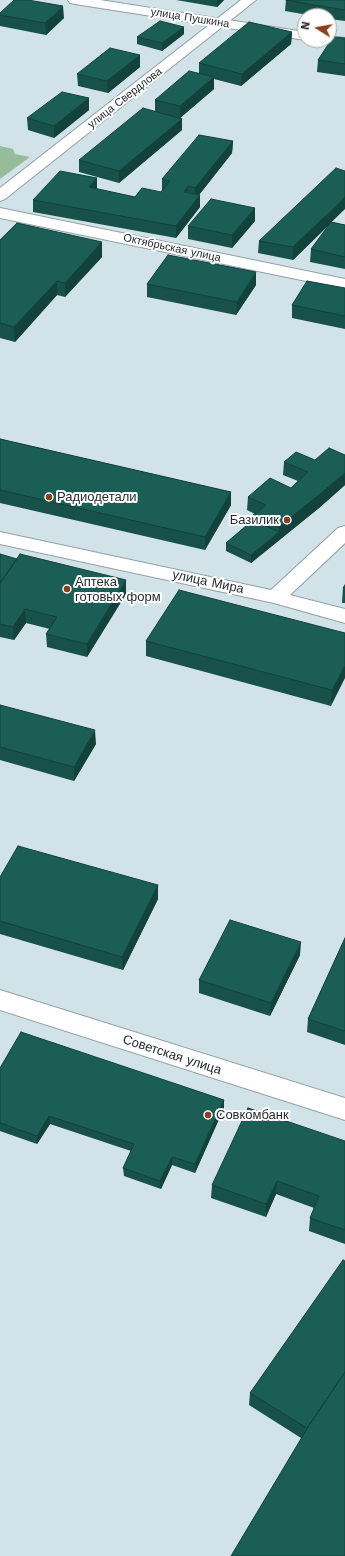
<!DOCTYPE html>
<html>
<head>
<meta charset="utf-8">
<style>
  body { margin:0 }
  #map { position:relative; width:345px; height:1556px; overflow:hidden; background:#d1e3e8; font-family:"Work Sans",sans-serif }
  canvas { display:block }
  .north { position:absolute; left:297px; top:8px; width:40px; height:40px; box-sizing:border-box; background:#fff; border:1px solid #a8abab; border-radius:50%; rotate:281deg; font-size:11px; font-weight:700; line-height:16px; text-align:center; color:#262c2e }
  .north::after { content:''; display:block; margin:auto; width:14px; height:18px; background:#873f1e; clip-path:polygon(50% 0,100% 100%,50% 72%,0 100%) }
</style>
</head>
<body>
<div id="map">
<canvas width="345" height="1556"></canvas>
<div class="north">N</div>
</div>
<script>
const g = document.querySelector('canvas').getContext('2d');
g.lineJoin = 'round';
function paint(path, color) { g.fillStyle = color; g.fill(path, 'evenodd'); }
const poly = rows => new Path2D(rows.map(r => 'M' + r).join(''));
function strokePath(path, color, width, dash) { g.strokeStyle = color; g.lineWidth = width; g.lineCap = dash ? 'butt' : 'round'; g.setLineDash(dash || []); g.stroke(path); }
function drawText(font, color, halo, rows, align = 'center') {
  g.font = font + ' "Work Sans",sans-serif'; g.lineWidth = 4; g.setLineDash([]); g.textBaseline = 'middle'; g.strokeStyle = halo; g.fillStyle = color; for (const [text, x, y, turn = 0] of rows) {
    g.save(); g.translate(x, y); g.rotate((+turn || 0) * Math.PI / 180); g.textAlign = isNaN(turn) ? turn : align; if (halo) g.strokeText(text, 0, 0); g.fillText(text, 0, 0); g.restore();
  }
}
const green = poly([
  [0,146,13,149,15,154,30,157,0,179]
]);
const street = poly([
  [241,0,256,0,5,199,0,201,0,188,241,0],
  [0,208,345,279,345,289,0,218,0,208],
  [345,526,345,543,290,595,345,609,345,623,274,603,0,544,0,532,271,590,338,528,345,526]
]);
const secondary = poly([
  [68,0,100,0,305,32,305,40,75,4,70,3,68,0],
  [329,36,345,38,345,46,324,43,322,40,329,40,329,36],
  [0,990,345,1098,345,1120,0,1010,0,990]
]);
const wall = poly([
  [176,0,224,0,217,7],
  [286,0,345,0,345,21,329,19,329,16,314,16,285,11],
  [0,13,64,18,46,35,0,26],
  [184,27,184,34,162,51,137,44,137,37],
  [292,32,291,44,241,86,214,79,214,89,180,118,182,119,182,130,119,183,79,172,79,160,155,111,155,100,199,73,199,63],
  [345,38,345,76,317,72,318,60],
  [140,55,140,67,108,93,78,86,77,74],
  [89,98,89,110,54,138,28,130,27,118],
  [233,141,232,153,199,195,200,207,176,238,33,212,33,200,97,178,97,189,135,197,161,192,162,190,162,179],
  [255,208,255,221,232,248,188,239,188,226],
  [331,222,345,225,345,269,310,262,311,249,331,223,293,260,258,253,259,241],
  [0,240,102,242,102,257,65,297,57,295,15,342,0,338],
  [147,284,256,285,236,315,147,297],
  [345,288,345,329,292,318,292,305],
  [0,439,231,492,231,505,205,550,0,503],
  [345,455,345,485,319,508,251,563,226,551,226,543,253,520,253,515,255,514,247,510,248,497,291,488,298,481,283,475,284,462,315,460],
  [0,554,126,594,87,657,47,647,46,634,50,629,26,623,14,640,0,637],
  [345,584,345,603,342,603,343,587],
  [345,633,331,706,146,656,146,641],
  [0,705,96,744,74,781,0,760],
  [0,877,158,885,158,899,123,970,0,934],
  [345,938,345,1045,307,1032,308,1019],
  [300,955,270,1016,199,993,199,980],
  [0,1068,224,1100,224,1108,195,1173,172,1165,161,1189,124,1176,123,1168,131,1151,50,1124,37,1144,0,1131],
  [345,1141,345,1244,309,1231,310,1218,314,1208,276,1194,266,1217,211,1198,212,1185],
  [345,1261,345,1556,301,1438,249,1405,250,1393]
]);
const shadedWall = poly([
  [217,0,224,0,217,7],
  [63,6,64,18,46,35,45,23],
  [184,27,184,34,162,51,162,43],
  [292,32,291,44,241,86,242,74],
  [140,55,140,67,108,93,107,81],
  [214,77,214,89,180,118,180,106],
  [89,98,89,110,54,138,54,126],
  [182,119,182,130,119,183,119,171],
  [233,141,232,153,195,200,195,188],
  [97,178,97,191,89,187],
  [188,186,188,199,184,192],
  [200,195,200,207,176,238,176,226],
  [345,197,345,209,293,260,293,247],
  [255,208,255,221,232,248,232,235],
  [102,242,102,257,65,297,65,283],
  [256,272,256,285,236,315,237,302],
  [57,281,57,295,15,342,14,327],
  [345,473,345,485,319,508,251,563,251,555,279,532,279,527],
  [231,492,231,505,205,550,205,537],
  [126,580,126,594,87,657,87,644],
  [25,609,26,623,14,640,13,627],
  [345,665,345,678,331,706,332,690],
  [95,730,96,744,74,781,74,767],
  [158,885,158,899,123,970,122,957],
  [301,942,300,955,270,1016,271,1003],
  [224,1100,224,1108,195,1173,195,1164],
  [49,1116,50,1124,37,1144,37,1136],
  [172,1157,172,1165,161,1189,160,1181],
  [277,1181,276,1194,266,1217,266,1204]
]);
const building = poly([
  [14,0,28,0,63,6,45,23,0,15,0,13,14,0],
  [286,0,345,0,345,10,286,0],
  [160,21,184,27,162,43,137,37,160,21],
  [249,22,292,32,242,74,199,63,249,22],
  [333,37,345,38,345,64,318,60,333,37],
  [110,48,140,55,107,81,77,74,110,48],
  [189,71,214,77,180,106,155,100,189,71],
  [62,92,89,98,54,126,27,118,62,92],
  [143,108,182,119,119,171,79,160,143,108],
  [199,135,233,141,195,188,188,186,184,192,200,195,176,226,33,200,60,171,97,178,89,187,135,197,142,188,161,192,170,181,162,179,199,135],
  [336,168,345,171,345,197,293,247,259,241,336,168],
  [211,199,255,208,232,235,188,226,211,199],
  [331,222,345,225,345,257,311,249,331,222],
  [17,223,102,242,65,283,57,281,14,327,0,323,0,240,17,223],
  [168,255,256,272,237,302,147,284,168,255],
  [307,281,345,288,345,316,292,305,307,281],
  [0,439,231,492,205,537,0,490,0,439],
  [329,448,345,455,345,473,320,494,279,527,253,515,266,505,248,497,270,478,291,488,308,472,284,462,296,452,315,460,329,448],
  [253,520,279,532,251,555,226,543,253,520],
  [0,554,17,559,0,583,0,554],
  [20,554,126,580,87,644,46,634,57,617,25,609,13,627,0,624,0,583,20,554],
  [179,590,345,633,345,665,332,690,146,641,179,590],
  [0,705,95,730,74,767,0,747,0,705],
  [18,846,158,885,122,957,0,921,0,877,18,846],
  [230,920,301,942,271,1003,199,980,230,920],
  [345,938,345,1031,308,1019,345,938],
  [21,1032,224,1100,195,1164,172,1157,160,1181,123,1168,134,1144,49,1116,37,1136,0,1123,0,1068,21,1032],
  [248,1108,345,1141,345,1230,310,1218,319,1196,277,1181,266,1204,212,1185,248,1108],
  [343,1260,345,1261,345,1372,307,1428,250,1393,343,1260],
  [345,1372,345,1556,231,1556,308,1427,345,1372]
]);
const markers = [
  [49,497,4,"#873f1e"],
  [287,520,4,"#873f1e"],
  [67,589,4,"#873f1e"],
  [208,1115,4,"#873f1e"]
];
const farStreetnames = [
  ["улица Пушкина",190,18,9],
  ["улица Свердлова",125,98,-38],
  ["Октябрьская улица",172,248,12]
];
const poiNames = [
  ["Радиодетали",57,497],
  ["Базилик",279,520,"right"],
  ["Аптека",75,582],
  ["готовых форм",75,597],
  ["Совкомбанк",216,1115]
];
const streetNames = [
  ["улица Мира",208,582,12],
  ["Советская улица",172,1055,18]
];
paint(green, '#97bc9a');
strokePath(street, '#91a1a6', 2);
strokePath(secondary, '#91a1a6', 2);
paint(street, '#fff');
paint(secondary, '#fff');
paint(wall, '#175149');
paint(shadedWall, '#13423c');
paint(building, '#1b5e55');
strokePath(building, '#13423c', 1);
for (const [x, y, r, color] of markers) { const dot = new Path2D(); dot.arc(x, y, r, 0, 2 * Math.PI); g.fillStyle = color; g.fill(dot); strokePath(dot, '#fff', 1.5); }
drawText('11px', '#262c2e', '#fff', farStreetnames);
drawText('13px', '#262c2e', '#fff', poiNames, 'left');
drawText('13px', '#262c2e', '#fff', streetNames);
</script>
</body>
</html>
